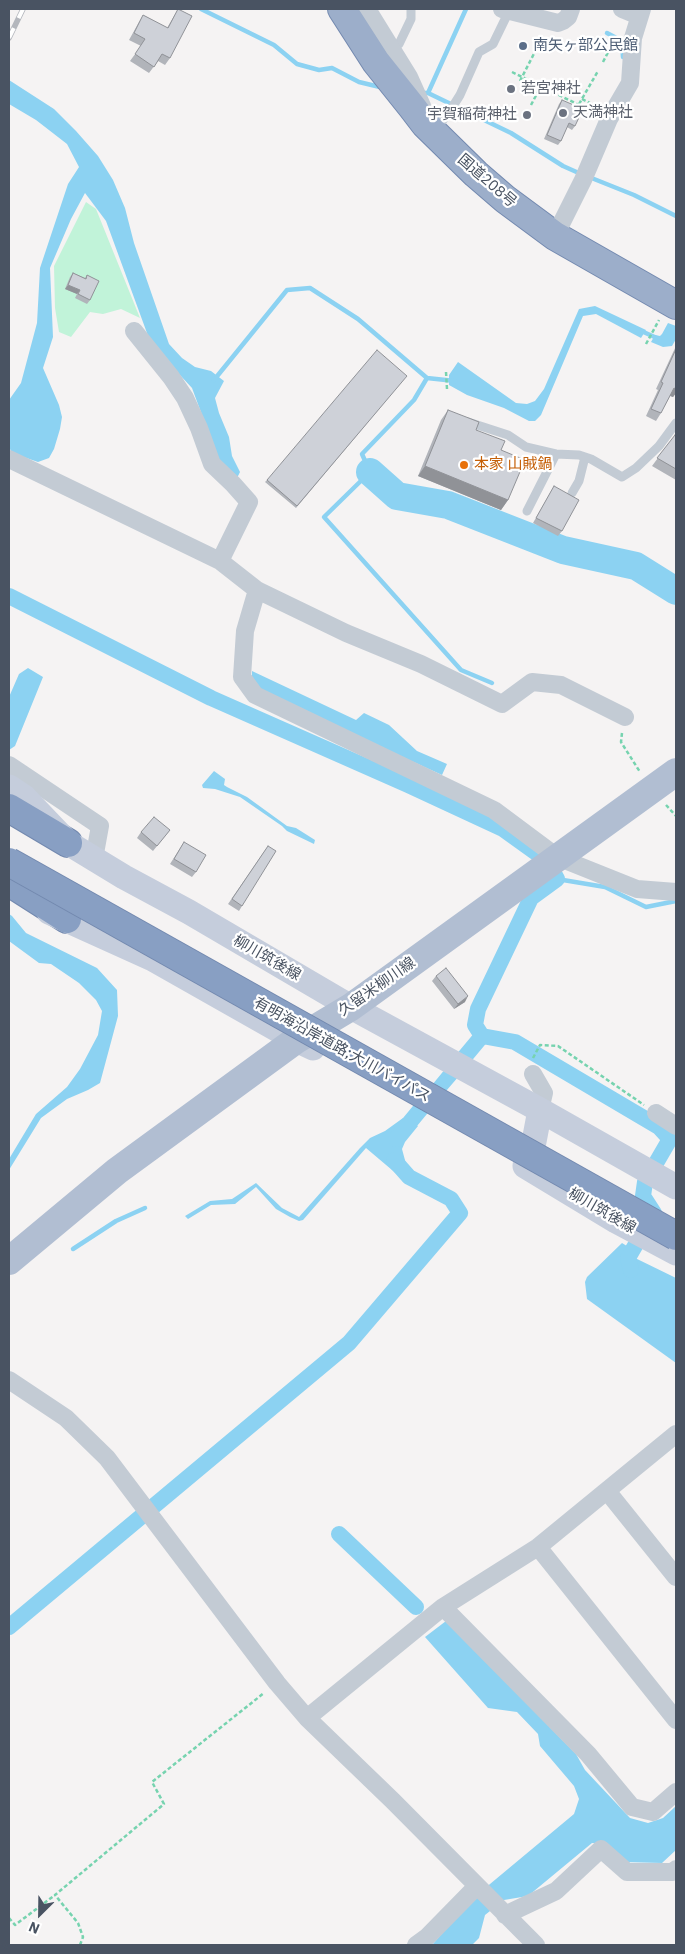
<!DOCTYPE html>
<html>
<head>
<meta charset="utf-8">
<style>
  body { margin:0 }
  #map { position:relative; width:685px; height:1954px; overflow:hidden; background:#f5f3f3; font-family:"IBM Plex Sans",sans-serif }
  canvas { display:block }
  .frame { position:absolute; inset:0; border:10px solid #495362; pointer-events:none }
  .north { position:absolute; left:15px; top:1889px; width:50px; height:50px; -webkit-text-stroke:4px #fff; paint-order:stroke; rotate:203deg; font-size:14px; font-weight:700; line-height:20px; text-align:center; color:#495362 }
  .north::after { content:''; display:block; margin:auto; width:18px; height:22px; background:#495362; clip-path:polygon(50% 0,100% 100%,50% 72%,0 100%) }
</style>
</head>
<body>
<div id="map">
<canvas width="685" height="1954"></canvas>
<div class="frame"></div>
<div class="north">N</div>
</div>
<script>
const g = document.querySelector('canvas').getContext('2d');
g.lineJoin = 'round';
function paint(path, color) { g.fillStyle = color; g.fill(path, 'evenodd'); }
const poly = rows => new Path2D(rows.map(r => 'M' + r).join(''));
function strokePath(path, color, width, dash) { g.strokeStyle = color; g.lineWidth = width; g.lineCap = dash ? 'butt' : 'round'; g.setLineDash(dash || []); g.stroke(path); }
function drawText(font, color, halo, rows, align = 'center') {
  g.font = font + ' "IBM Plex Sans","Noto Sans JP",sans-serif'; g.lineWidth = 4.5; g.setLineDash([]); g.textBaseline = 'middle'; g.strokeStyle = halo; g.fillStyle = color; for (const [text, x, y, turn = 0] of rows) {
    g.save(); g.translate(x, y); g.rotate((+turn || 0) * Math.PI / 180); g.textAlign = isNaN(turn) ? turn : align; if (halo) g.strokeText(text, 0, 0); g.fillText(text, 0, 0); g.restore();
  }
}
const green = poly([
  [86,202,96,209,140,318,121,309,103,314,90,312,71,337,59,332,55,308,54,266]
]);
const water = poly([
  [9,80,54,109,76,131,98,156,113,180,125,208,134,243,169,344,182,358,195,367,211,371,224,381,215,398,219,413,229,437,232,456,240,472,237,478,219,461,192,388,151,344,106,221,85,193,71,219,50,268,53,337,43,368,59,405,62,417,60,429,54,449,49,458,38,462,12,453,9,447,9,400,21,383,37,323,40,268,68,184,79,167,67,144,36,120,9,104],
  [595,306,646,330,641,338,596,314,583,316,541,415,535,421,529,421,504,408,467,395,449,385,449,375,458,362,516,403,527,404,535,401,544,389,579,309],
  [668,323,676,326,676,339,672,346,663,347,651,342,655,335,660,336,662,334],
  [28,668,43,677,15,746,9,750,9,697,19,674],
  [252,671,356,720,364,713,389,725,417,751,447,764,442,775,262,693,252,681],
  [214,771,225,779,224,785,227,787,247,797,287,826,296,828,315,840,314,844,287,831,282,826,240,797,215,789,203,788,202,785],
  [9,914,12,916,26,933,97,968,117,990,118,1016,100,1083,88,1090,67,1099,41,1118,9,1170,9,1159,36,1114,67,1087,80,1069,98,1035,102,1011,96,1000,79,983,51,964,39,963,9,941],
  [446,1068,459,1076,434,1105,423,1096],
  [403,1118,418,1126,405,1142,402,1149,406,1164,411,1171,405,1181,366,1148,303,1220,299,1221,290,1217,276,1209,256,1187,235,1204,211,1205,188,1219,185,1216,210,1201,232,1199,256,1183,282,1208,299,1217,360,1148,370,1138,385,1131],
  [622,1243,635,1251,633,1257,676,1278,676,1363,587,1299,585,1282,587,1277],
  [446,1621,576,1754,585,1770,630,1818,648,1823,663,1818,676,1806,676,1850,662,1863,623,1862,605,1844,592,1843,528,1896,504,1900,485,1915,479,1938,472,1945,432,1945,472,1899,574,1814,579,1799,574,1786,540,1746,538,1734,517,1712,488,1708,425,1637]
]);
const stream = poly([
  [201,9,274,45,297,64,319,70,332,68,359,82,384,88],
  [607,33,622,41,623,57],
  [422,93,428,93,511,133,563,166,581,174],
  [428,93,466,9],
  [589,177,634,195,676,216],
  [639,330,659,339],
  [214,380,287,290,310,288,358,319,427,378],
  [455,381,427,378,414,400,362,454,370,472,324,517,461,670,492,683],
  [557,879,605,887,646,907,676,901],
  [73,1249,116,1221,145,1208]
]);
const canal = poly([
  [9,596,211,698,408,785,503,829,535,852],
  [552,870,557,879,531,898,478,1009,475,1025,482,1036,515,1042,659,1127,670,1139,645,1182,643,1196,654,1213,628,1258,631,1270],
  [452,1072,482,1036],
  [396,1139,434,1093],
  [339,1534,416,1607],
  [9,1627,349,1343,460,1213,451,1199,409,1177,394,1160]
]);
const river = poly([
  [370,472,397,496,448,505,563,550,636,566,676,591]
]);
const path = poly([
  [603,62,616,37],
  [512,72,579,105],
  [520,81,543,36],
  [582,99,590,103],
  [579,104,598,71],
  [531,105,541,86],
  [646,344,659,320],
  [446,372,447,389],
  [622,733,621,742,640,772],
  [666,805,676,816],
  [533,1058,540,1045,558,1046,644,1105],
  [9,1918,15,1925,55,1895],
  [80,1945,83,1937,78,1923,55,1895,164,1804,152,1782,264,1693]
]);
const service = poly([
  [391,49,399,44,411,19,411,9],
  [435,130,448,114,460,95,479,52,493,44,509,11],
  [468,422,508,435,526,447,556,454,579,455,591,459,622,477,636,468,659,446,676,423],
  [572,493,579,481,585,457],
  [527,511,556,454]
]);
const minor = poly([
  [367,9,409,77,422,106],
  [502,9,558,23,563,21,568,17,571,9],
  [622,9,639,16],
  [555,236,583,180,609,119,630,83,633,38,642,9],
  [134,331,171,377,185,398,199,428,212,464,233,484,249,502,220,561],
  [9,459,220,561,257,590,346,633,421,664,502,704,532,682,561,685,625,717],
  [257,590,245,631,242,677,255,695,494,810,557,857,637,889,676,892],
  [9,765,100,826,94,859],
  [533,1074,544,1093,540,1110],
  [656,1113,676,1126],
  [9,1380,66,1418,107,1458,277,1683,307,1718,393,1801,536,1945],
  [607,1491,676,1577],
  [538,1547,676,1720],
  [443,1607,588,1754,632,1807,653,1812,676,1792],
  [307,1718,443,1607,538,1547,676,1434],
  [505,1915,556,1891,601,1849,627,1872,673,1872,676,1869],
  [416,1945,427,1937,476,1887]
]);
const secondary = poly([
  [9,787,24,797,68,843,124,877,189,912,351,1007,540,1110,676,1187],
  [49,912,153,959,296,1040,313,1048],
  [525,1166,616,1221,676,1253],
  [529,1168,540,1110]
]);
const primary = poly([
  [9,1261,117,1171,296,1040,351,1007,676,772]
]);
const trunk = poly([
  [342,9,376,62,412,107,425,124,476,174,505,199,555,236,676,305]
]);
const motorway = poly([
  [9,808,68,843],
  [9,882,67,919]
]);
const rail = poly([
  [9,38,23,9]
]);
const motorwayBridge = poly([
  [9,862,676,1236]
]);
const wall = poly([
  [178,9,170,58,165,65,158,61,149,73,130,61,141,46,129,40,139,22,143,15,167,28,174,16],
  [562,100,575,126,572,130,567,127,561,141,558,145,544,139,559,104],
  [73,273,85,278,87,275,90,300,87,304,75,298,77,294,65,289,70,277],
  [676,346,676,393,673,397,670,396,661,413,656,421,646,416,658,390,656,389],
  [405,378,296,508,265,482,267,480],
  [448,410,476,430,501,450,508,500,501,510,418,476,441,420],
  [675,435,676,436,676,480,652,466],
  [554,486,562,531,558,536,533,523],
  [170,830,153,851,137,838,141,832],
  [184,842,196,872,192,877,170,864],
  [268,846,242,906,239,911,228,904],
  [436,976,465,1002,454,1009,432,981]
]);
const shadedWall = poly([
  [68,285,80,290,77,294,65,289],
  [674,388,676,389,676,393,673,397,668,395],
  [425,466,508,500,501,510,418,476],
  [468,996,465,1002,454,1009,458,1004]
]);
const building = poly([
  [178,9,192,16,170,58,162,54,154,67,135,54,145,39,134,33,143,15,168,28,178,9],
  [562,100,583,109,575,126,569,123,561,141,547,135,562,100],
  [73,273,86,279,87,275,99,281,90,300,78,294,80,290,68,285,73,273],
  [676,349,676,389,674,388,661,413,651,409,663,383,661,382,676,349],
  [377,350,407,376,297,506,267,480,377,350],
  [448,410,479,422,476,430,505,441,501,450,525,460,508,500,425,466,448,410],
  [675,435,676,436,676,469,657,458,675,435],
  [554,486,579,500,562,531,536,518,554,486],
  [154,817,170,830,157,846,141,832,154,817],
  [184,842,206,855,196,872,174,859,184,842],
  [268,846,276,851,242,906,232,899,268,846],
  [446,968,468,996,458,1004,436,976,446,968]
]);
const markers = [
  [523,46,5,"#5c6f8a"],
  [511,89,5,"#6b7280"],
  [563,113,5,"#6b7280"],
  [527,115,5,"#6b7280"],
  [464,465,5,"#e8710a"]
];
const serviceNames = [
  ["南矢ヶ部公民館",533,46]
];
const worshipNames = [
  ["若宮神社",521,89],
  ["天満神社",573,113],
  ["宇賀稲荷神社",517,115,"right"]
];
const streetNames = [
  ["国道208号",487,181,41],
  ["柳川筑後線",267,958,30],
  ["久留米柳川線",377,987,-35],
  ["有明海沿岸道路;大川バイパス",342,1050,29],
  ["柳川筑後線",602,1211,30]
];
const foodNames = [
  ["本家 山賊鍋",474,465]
];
paint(green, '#c1f3d9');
paint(water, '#8cd2f2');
strokePath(stream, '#8cd2f2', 4.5);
strokePath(canal, '#8cd2f2', 16);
strokePath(river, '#8cd2f2', 28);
strokePath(trunk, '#7389af', 30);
strokePath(motorway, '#7389af', 30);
strokePath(path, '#76d3af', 2.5, [4, 2.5]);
strokePath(service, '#c3cbd4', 9);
strokePath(minor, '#c3cbd4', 18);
strokePath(secondary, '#c5cddc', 25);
strokePath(primary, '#b1bed2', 28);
strokePath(trunk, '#9caeca', 28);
strokePath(motorway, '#889fc3', 28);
strokePath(rail, '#b4b7bd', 5.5);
strokePath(rail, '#fff', 4, [11]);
strokePath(motorwayBridge, '#7389af', 30, []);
strokePath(motorwayBridge, '#889fc3', 28);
paint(wall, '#b1b4ba');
paint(shadedWall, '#909297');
paint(building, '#ced1d8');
strokePath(building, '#909297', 1);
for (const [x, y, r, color] of markers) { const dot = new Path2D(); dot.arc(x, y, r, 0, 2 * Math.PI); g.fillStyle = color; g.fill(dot); strokePath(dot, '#fff', 2); }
drawText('15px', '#4e5e75', '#fff', serviceNames, 'left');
drawText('15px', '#5b616d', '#fff', worshipNames, 'left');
drawText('15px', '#495362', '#fff', streetNames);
drawText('15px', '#c56008', '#fff', foodNames, 'left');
</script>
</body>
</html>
